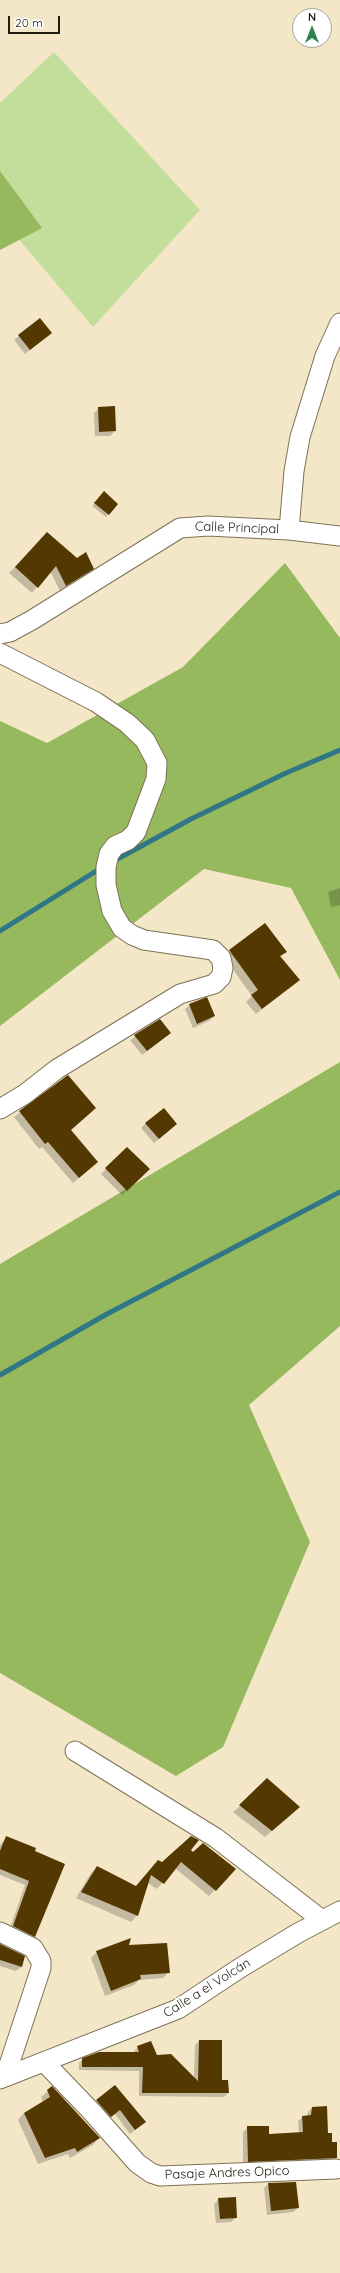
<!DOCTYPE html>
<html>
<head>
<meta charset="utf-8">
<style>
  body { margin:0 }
  #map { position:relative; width:340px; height:2273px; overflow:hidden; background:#f4e7c8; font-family:Quicksand,sans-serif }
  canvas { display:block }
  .north { position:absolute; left:292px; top:8px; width:40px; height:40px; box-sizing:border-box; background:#fff; border:1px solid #a6a49f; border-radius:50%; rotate:0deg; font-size:11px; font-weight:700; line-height:16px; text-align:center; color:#201b10 }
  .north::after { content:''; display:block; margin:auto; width:14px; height:18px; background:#318152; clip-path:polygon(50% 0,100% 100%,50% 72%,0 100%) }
  .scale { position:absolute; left:8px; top:16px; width:52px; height:18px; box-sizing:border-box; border:2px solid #201b10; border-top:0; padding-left:5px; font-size:12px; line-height:14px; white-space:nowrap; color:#201b10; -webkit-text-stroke:3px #fff; paint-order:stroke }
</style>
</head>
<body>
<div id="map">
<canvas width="340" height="2273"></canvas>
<div class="north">N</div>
<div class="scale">20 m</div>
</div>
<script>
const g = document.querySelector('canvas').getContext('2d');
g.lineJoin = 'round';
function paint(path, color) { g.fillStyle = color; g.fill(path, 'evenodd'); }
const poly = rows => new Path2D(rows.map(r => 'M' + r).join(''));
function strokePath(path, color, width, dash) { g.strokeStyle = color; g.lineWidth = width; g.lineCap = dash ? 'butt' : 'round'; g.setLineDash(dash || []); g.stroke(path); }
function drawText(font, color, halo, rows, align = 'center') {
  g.font = font + ' Quicksand,sans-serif'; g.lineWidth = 4; g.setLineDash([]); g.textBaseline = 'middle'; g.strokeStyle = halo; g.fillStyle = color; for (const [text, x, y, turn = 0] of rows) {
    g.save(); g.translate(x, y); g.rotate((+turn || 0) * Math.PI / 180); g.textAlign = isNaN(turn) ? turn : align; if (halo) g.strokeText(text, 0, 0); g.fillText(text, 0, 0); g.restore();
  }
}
const green = poly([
  [54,52,200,210,93,327,0,217,0,103]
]);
const forest = poly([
  [0,171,42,228,0,250],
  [285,563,340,638,340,980,291,888,204,869,0,1026,0,721,47,743,183,667],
  [340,1062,340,1326,249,1405,310,1542,223,1747,176,1776,0,1673,0,1264]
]);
const shadow = poly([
  [40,319,46,337,25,354,14,340],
  [99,408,115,431,110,436,95,436,94,413],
  [104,493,117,504,106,517,92,506],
  [47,534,77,560,93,568,60,591,50,571,32,593,9,573],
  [340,888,340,905,331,907,328,892],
  [265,925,286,952,280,957,298,980,256,1014,246,1002,252,996,224,957],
  [190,1005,214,1016,209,1021,193,1028,185,1009],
  [160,1020,170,1033,142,1055,130,1040],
  [68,1076,70,1130,92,1167,73,1183,42,1147,39,1149,14,1117],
  [146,1123,171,1129,154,1143,141,1128],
  [127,1148,148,1169,122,1195,101,1174],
  [240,1806,292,1813,265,1837,233,1812],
  [6,1838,33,1851,34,1936,29,1941,9,1931,25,1885,0,1875,0,1845],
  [190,1850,194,1853,215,1890,209,1896,175,1868,157,1889,148,1883,137,1915,131,1922,76,1898,91,1873,97,1867,135,1887,162,1864],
  [0,1945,24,1957,21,1967,16,1971,0,1966],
  [128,1946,169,1972,163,1978,139,1980,134,1985,105,1996,91,1958,97,1952],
  [199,2041,221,2041,221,2081,228,2093,224,2097,139,2096,139,2071,79,2070,79,2063,83,2059,135,2053,134,2051,138,2047,194,2079,195,2045],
  [115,2086,145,2122,130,2134,115,2114,106,2121,92,2106],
  [52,2088,99,2138,93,2145,70,2158,68,2154,38,2164,18,2120,24,2113,43,2102,41,2097],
  [312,2108,332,2142,336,2158,332,2163,243,2166,243,2132,248,2127,268,2135,299,2133,298,2121,303,2117,307,2116,308,2112],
  [268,2184,298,2208,293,2212,267,2215,264,2188],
  [219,2199,236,2217,231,2222,216,2223,214,2204]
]);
const stream = poly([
  [112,862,191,819,286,773,340,750],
  [0,931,101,868],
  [0,1375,107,1314,340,1192]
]);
const building = poly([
  [40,318,52,333,30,350,18,335],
  [115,406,116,431,99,432,98,407],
  [104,491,118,504,109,515,94,503],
  [47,532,77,558,86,552,94,569,66,586,56,566,38,588,15,567],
  [265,923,287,952,280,956,300,980,262,1009,251,995,258,990,229,950],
  [207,997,215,1016,197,1024,189,1004],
  [160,1019,171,1033,147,1051,134,1035],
  [68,1075,96,1108,71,1130,98,1162,79,1178,48,1142,45,1144,19,1111],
  [164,1108,177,1124,159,1139,145,1123],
  [127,1147,150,1169,127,1191,105,1168],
  [267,1778,300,1807,272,1831,239,1805],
  [6,1836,36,1848,35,1851,65,1864,35,1937,13,1926,29,1881,0,1869,0,1851],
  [191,1836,199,1840,191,1850,193,1852,203,1843,236,1869,216,1891,181,1862,164,1884,151,1875,138,1916,81,1892,97,1866,136,1886,158,1860,162,1862],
  [131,1938,129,1945,167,1943,170,1973,140,1975,141,1979,111,1991,96,1951],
  [0,1944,25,1956,22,1967,0,1960],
  [199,2040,222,2040,222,2080,228,2080,229,2093,142,2093,143,2067,82,2067,82,2058,99,2052,139,2052,137,2046,151,2041,157,2055,171,2054,198,2081],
  [115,2085,146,2122,135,2130,120,2110,111,2117,96,2100],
  [52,2086,100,2138,77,2152,75,2148,45,2158,24,2113,50,2097,47,2090],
  [327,2106,328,2133,332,2133,332,2142,337,2142,337,2158,248,2162,247,2126,269,2126,269,2134,303,2132,302,2116,311,2115,312,2107],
  [296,2182,299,2208,271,2211,268,2183],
  [236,2197,237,2218,220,2219,218,2198]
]);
const minor = poly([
  [289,530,294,471,300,437,325,356,340,323],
  [0,634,10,632,32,620,180,528,208,526,289,530,340,536],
  [0,653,96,702,127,723,145,740,157,763,156,779,136,832,128,840,115,846,109,854,106,867,106,885,112,911,122,928,132,935,144,940,213,950,221,958,223,968,221,977,214,984,180,994,57,1069,25,1094,0,1109],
  [75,1751,216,1838,322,1920],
  [0,1932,33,1948,41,1961,41,1968,5,2077],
  [45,2063,92,2112,137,2163,151,2173,160,2176,336,2169],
  [0,2079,178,2009,240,1968,298,1933,340,1911]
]);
const streetNames = [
  ["Calle Principal",237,528,2],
  ["Calle a el Volcán",207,1988,-32],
  ["Pasaje Andres Opico",227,2173,-2]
];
paint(green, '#c3de9a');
paint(forest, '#97b95d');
paint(shadow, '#0003');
strokePath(stream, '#2f7686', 5);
paint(building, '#543801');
strokePath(minor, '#7d7156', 21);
strokePath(minor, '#fff', 19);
drawText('13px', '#201b10', '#fff', streetNames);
</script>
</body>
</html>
